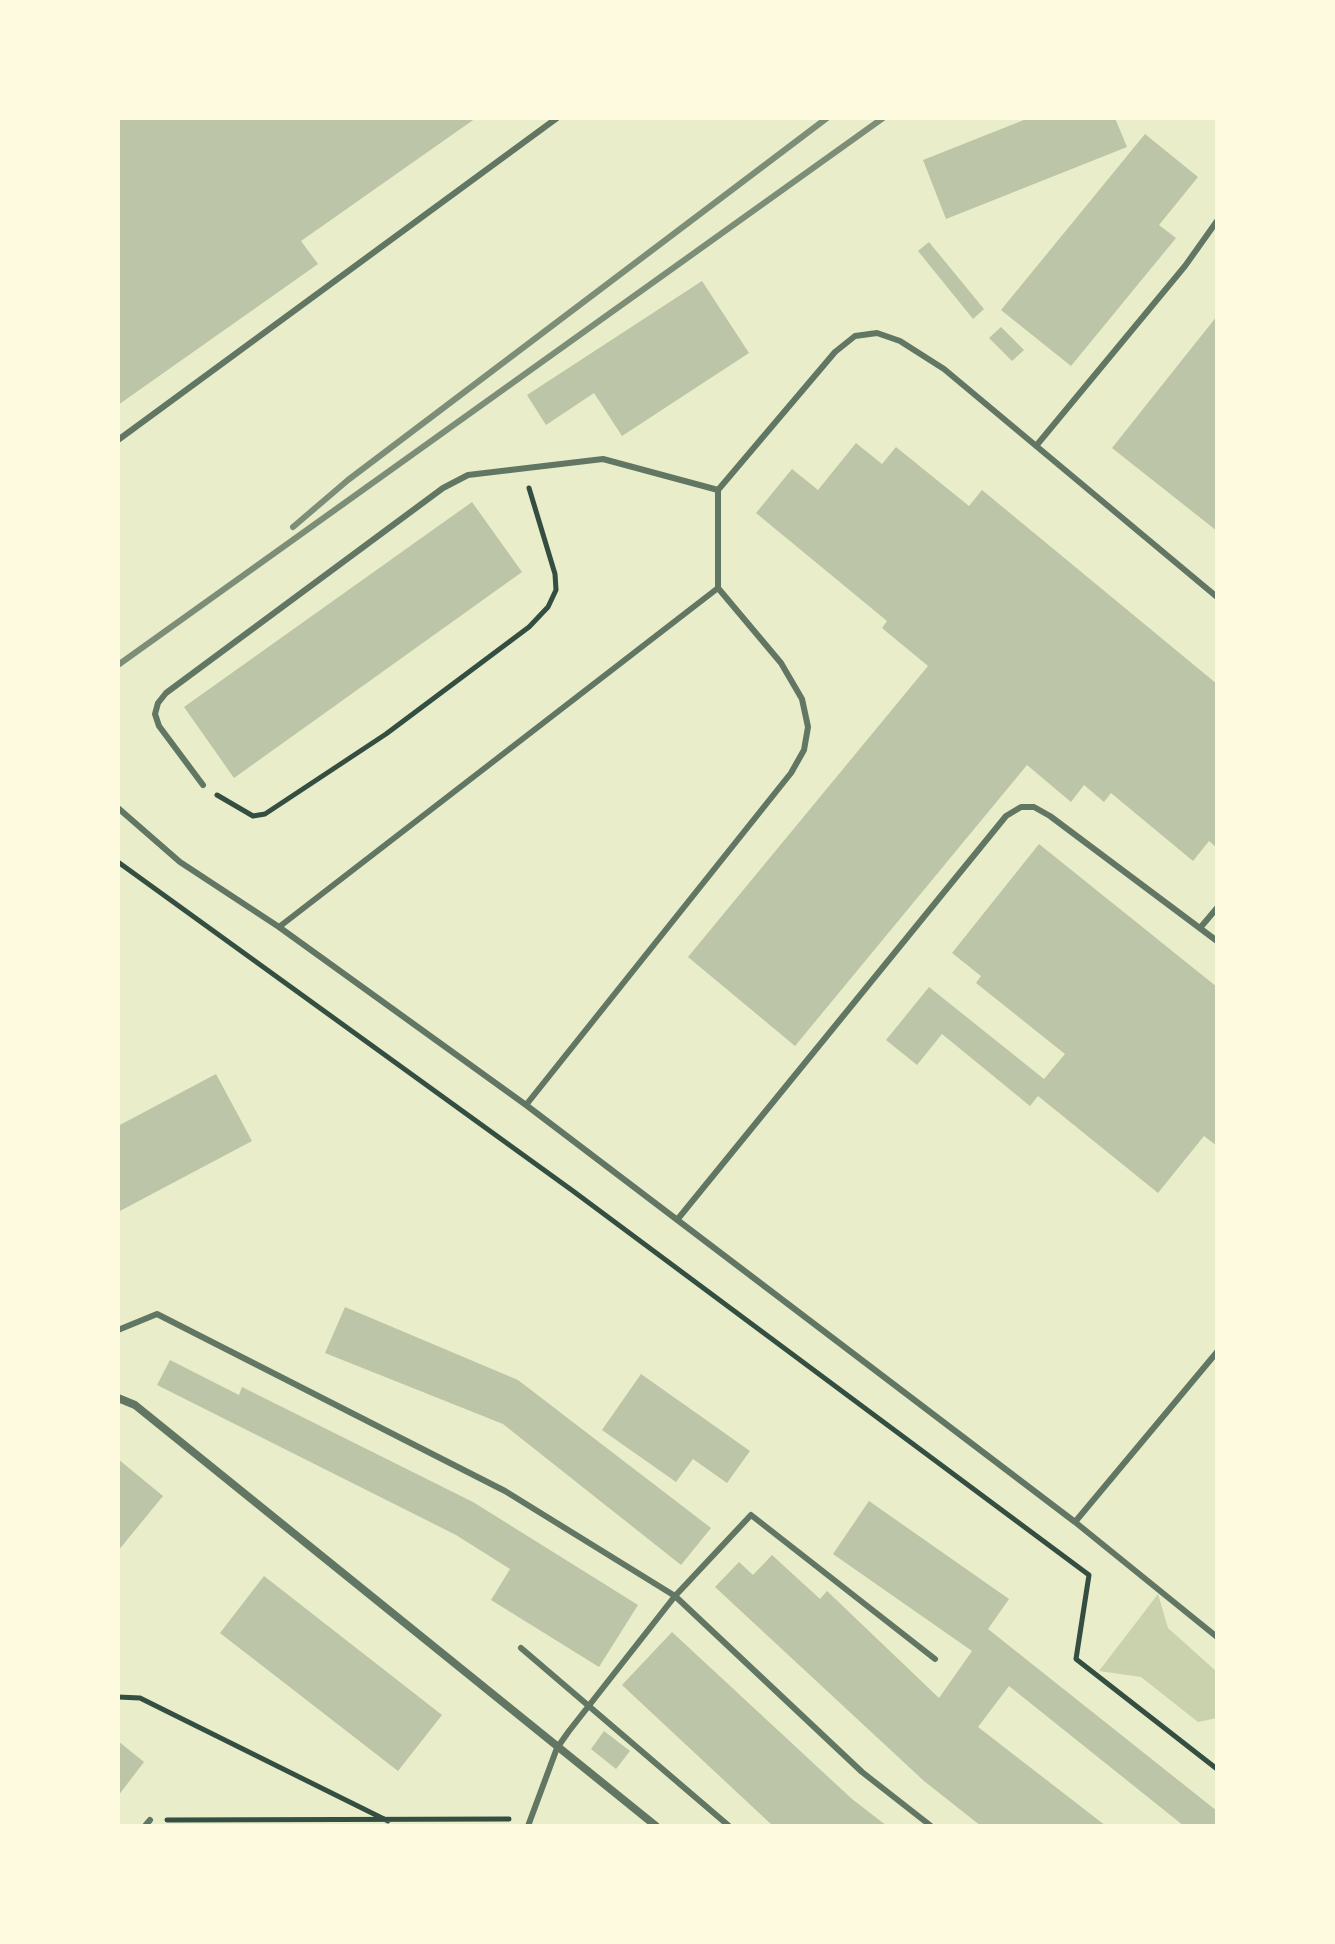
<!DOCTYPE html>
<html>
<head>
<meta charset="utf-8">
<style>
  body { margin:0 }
  #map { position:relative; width:1335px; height:1944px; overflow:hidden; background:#e9edc9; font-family:Manrope,sans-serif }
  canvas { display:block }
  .frame { position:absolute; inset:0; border:120px solid #fefae0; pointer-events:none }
</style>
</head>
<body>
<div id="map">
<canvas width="1335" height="1944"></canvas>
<div class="frame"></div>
</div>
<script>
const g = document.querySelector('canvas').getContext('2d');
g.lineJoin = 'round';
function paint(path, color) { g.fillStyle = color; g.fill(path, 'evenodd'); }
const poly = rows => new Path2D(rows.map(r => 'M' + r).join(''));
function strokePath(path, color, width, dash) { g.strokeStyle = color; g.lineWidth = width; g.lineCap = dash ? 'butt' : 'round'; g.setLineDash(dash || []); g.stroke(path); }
const green = poly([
  [1158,1594,1168,1628,1217,1672,1217,1718,1198,1722,1141,1677,1099,1671]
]);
const building = poly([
  [118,118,476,118,301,241,318,264,118,405],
  [1029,118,1115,118,1127,147,946,219,923,160],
  [1145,134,1198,177,1159,225,1176,238,1071,366,1001,310],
  [929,242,984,309,973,319,918,251],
  [702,281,749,353,622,436,594,393,546,425,527,395],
  [1217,316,1217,531,1112,448],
  [1001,327,1024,350,1012,361,989,338],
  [856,443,882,464,896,447,969,506,982,490,1217,684,1217,848,1209,841,1193,861,1111,793,1104,802,1084,785,1071,802,1027,765,795,1046,688,957,928,666,882,628,887,621,756,513,792,469,818,490],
  [472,502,522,572,234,778,184,707],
  [1039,844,1217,987,1217,1146,1204,1136,1158,1193,1038,1096,1030,1106,942,1034,917,1065,886,1040,929,987,1044,1079,1065,1054,976,983,981,976,952,953],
  [216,1074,252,1141,118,1212,118,1126],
  [345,1307,518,1380,711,1528,681,1565,503,1424,325,1353],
  [170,1360,239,1395,242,1387,473,1502,638,1605,599,1667,491,1600,510,1569,456,1535,157,1385],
  [641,1374,750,1451,727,1483,693,1459,676,1482,602,1430],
  [118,1459,163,1496,118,1551],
  [869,1501,1009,1599,988,1629,1217,1811,1217,1826,1184,1826,1009,1686,978,1727,1106,1826,981,1826,924,1781,715,1587,739,1562,753,1575,772,1555,820,1599,827,1591,939,1698,972,1651,833,1554],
  [264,1576,442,1715,398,1771,220,1633],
  [672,1632,852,1799,887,1826,773,1826,622,1685],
  [604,1731,630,1751,616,1769,591,1749],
  [118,1741,144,1762,118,1796]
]);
const path = poly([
  [217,795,253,816,265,814,386,734,529,627,548,607,556,590,555,574,529,488],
  [118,862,573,1191,1089,1575,1076,1659,1217,1769],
  [118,1697,140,1698,388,1821],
  [167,1820,509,1819]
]);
const service = poly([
  [118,440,557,118],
  [1036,446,1185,266,1217,221],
  [718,588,718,490,835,352,855,336,877,333,900,341,944,369,1217,597],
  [203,785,159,726,155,714,158,703,166,693,443,488,468,475,603,459,718,490],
  [118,808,180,862,279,927,526,1105,1075,1522,1217,1637],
  [279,927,718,588,781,663,802,699,808,727,804,750,791,773,526,1105],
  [1200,928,1217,908],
  [677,1220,1006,816,1021,807,1034,807,1050,816,1217,941],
  [118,1330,157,1314,505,1491,675,1596,862,1772,931,1826],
  [1075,1522,1217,1352],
  [521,1648,729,1826],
  [145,1826,150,1820],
  [528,1826,557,1748,569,1731,675,1596,751,1515,935,1659]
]);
const minor = poly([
  [118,1398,135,1405,656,1826]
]);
const rail = poly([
  [293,527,348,480,827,118],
  [118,665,883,118]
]);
paint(green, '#cad2ad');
paint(building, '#bcc5a7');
strokePath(path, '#344e41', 5);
strokePath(service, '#617663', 6);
strokePath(minor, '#617663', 8);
strokePath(rail, '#7c8e77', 6);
</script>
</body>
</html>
